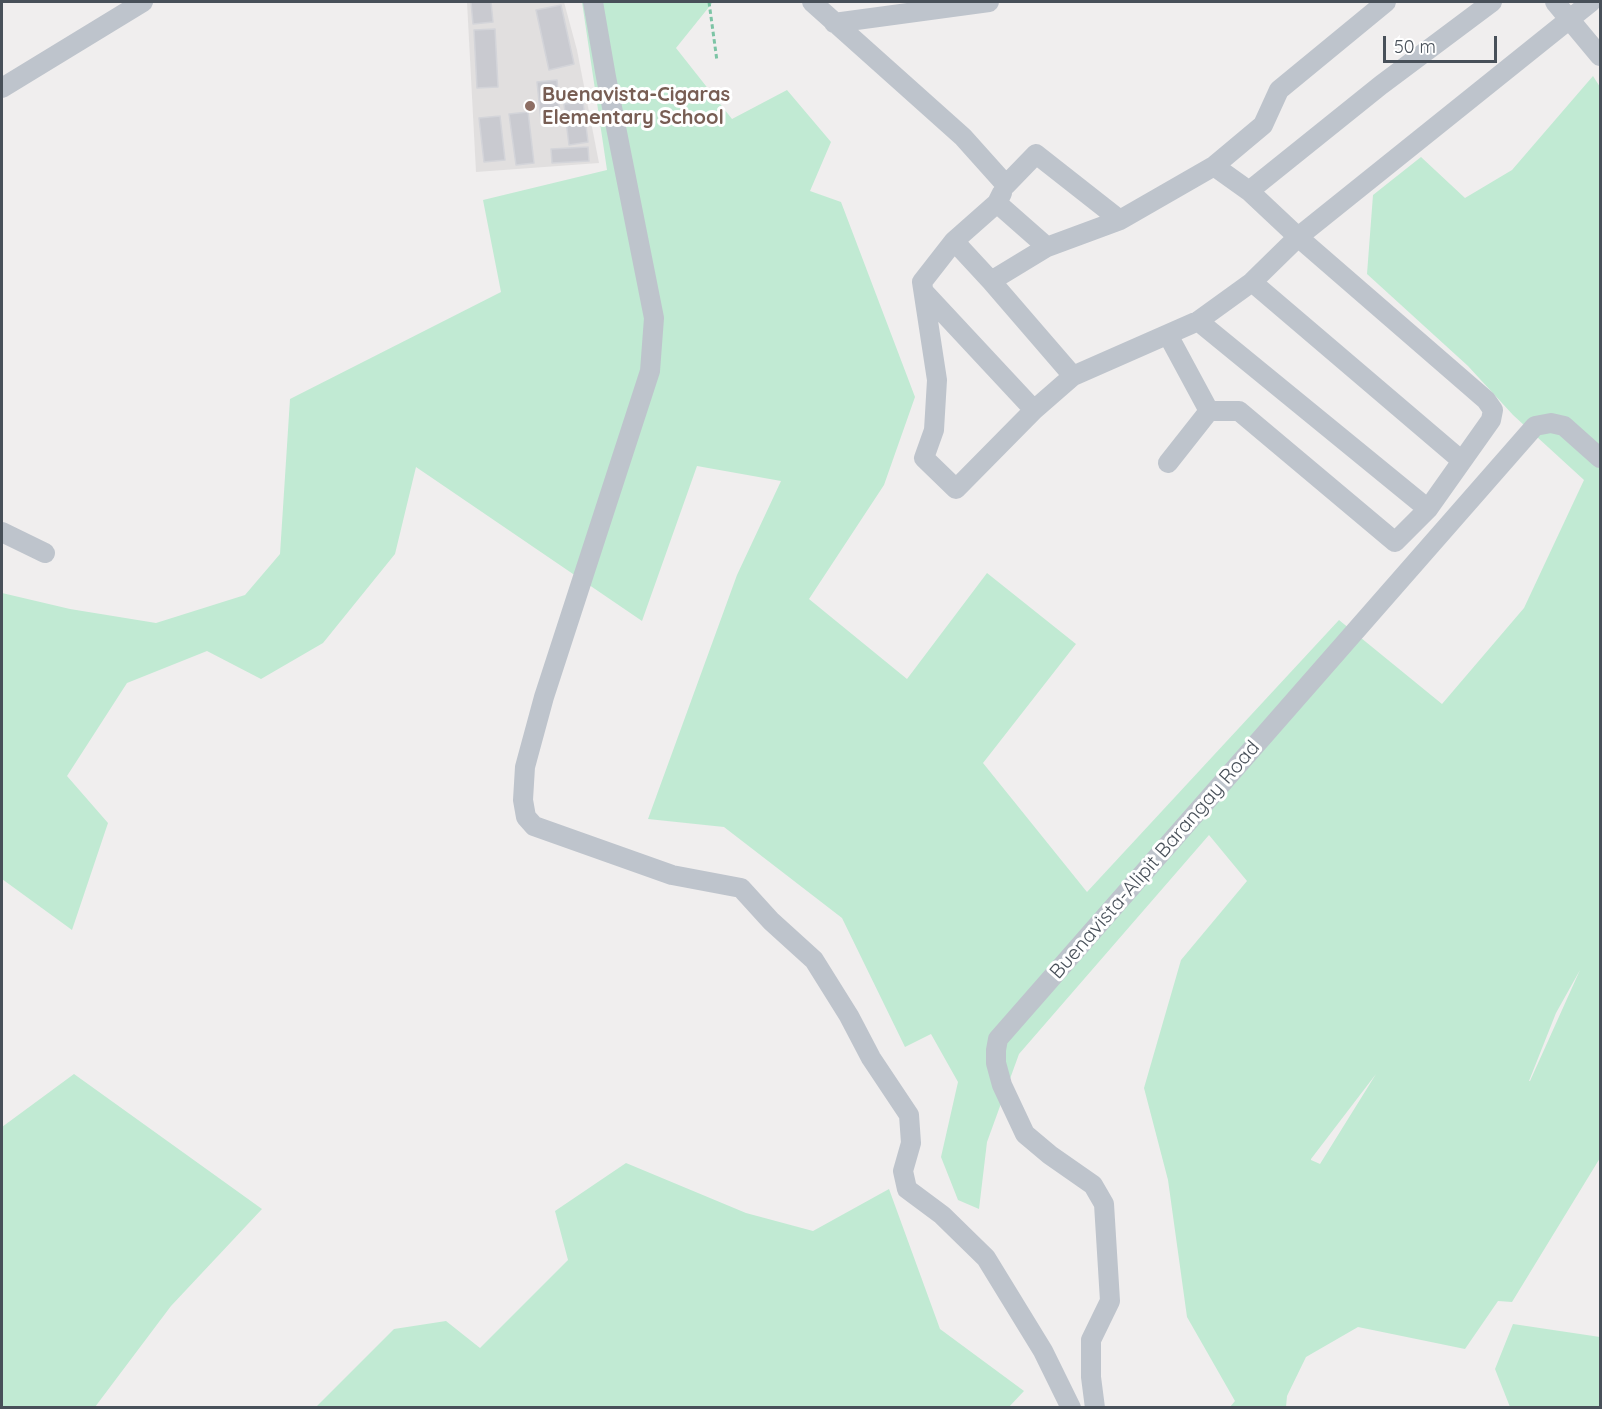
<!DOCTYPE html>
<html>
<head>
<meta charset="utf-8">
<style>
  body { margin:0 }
  #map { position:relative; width:1602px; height:1409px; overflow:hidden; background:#f0eeee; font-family:Quicksand,sans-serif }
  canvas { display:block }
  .frame { position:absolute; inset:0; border:3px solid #485059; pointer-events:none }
  .scale { position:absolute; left:1383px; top:36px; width:114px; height:27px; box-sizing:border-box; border:3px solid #485059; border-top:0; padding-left:8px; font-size:18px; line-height:21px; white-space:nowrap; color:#485059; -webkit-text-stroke:4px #fff; paint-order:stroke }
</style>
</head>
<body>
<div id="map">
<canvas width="1602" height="1409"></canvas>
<div class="frame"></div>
<div class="scale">50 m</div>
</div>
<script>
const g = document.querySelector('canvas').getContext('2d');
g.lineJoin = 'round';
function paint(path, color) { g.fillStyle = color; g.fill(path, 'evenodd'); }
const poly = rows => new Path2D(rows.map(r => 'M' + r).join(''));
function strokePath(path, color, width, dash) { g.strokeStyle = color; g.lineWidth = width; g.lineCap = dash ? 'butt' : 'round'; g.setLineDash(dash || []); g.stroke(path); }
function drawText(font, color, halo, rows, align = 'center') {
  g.font = font + ' Quicksand,sans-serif'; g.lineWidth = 6; g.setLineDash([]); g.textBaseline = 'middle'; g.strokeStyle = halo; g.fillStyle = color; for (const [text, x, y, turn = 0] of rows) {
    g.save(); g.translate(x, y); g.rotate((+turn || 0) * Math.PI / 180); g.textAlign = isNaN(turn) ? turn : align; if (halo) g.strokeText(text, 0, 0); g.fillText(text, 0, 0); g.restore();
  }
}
const education = poly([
  [467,2,564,2,577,50,599,163,476,172]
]);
const green = poly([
  [582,2,713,2,676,48,732,119,787,90,831,142,810,191,841,202,915,397,884,485,809,599,907,679,987,573,1076,644,983,763,1087,892,1339,620,1442,704,1524,608,1584,480,1513,415,1468,366,1367,274,1373,195,1421,157,1465,198,1512,170,1593,76,1600,87,1600,1158,1512,1302,1498,1301,1465,1349,1358,1327,1306,1357,1287,1396,1286,1407,1230,1407,1235,1401,1187,1317,1168,1180,1144,1088,1181,960,1247,881,1209,835,1019,1054,987,1142,979,1209,958,1200,941,1157,958,1082,931,1034,905,1047,842,918,724,827,648,819,737,575,781,481,697,466,642,621,416,467,395,554,323,643,261,679,207,651,127,683,67,776,108,823,72,930,2,879,2,593,70,609,156,623,245,595,280,554,290,399,501,292,483,200,607,170],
  [1580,970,1530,1081,1529,1081,1556,1013],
  [1376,1074,1320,1164,1311,1160,1311,1159],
  [74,1074,262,1209,171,1306,95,1407,2,1407,2,1127],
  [626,1163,746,1213,813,1231,889,1189,940,1329,1024,1391,1008,1408,316,1407,394,1329,446,1321,480,1348,568,1260,555,1211],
  [1513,1324,1600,1337,1600,1407,1510,1407,1495,1369]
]);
const building = poly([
  [471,2,491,2,493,22,473,24,471,2],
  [561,5,574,64,549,70,536,10,561,5],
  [495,29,498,87,477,88,474,30,495,29],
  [557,80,560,119,541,121,537,82,557,80],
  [583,102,588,142,569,145,564,104,583,102],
  [528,112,534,163,516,165,509,114,528,112],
  [500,116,505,160,484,162,479,118,500,116],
  [588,147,589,161,552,163,551,149,588,147]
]);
const path = poly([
  [709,2,717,61]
]);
const minor = poly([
  [593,2,606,77,654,318,650,371,544,697,525,767,523,800,526,817,534,826,672,875,741,888,771,921,814,960,849,1016,871,1058,909,1115,911,1143,903,1171,907,1189,942,1215,986,1258,1043,1351,1071,1408],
  [812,2,963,137,1006,185,1036,154,1120,220],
  [1555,2,1600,56],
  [834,23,989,2],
  [2,88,143,2],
  [1214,166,1263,125,1279,90,1386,2],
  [1249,191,1381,85,1492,2],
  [1002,193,997,203,1047,247],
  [997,203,954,241,922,282,937,380,934,430,924,458,956,489,1034,410,1073,376,1198,321,1252,282,1298,237,1591,2],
  [954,241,991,281,1073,376],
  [991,281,1047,247,1120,220,1214,166,1249,191,1298,237,1486,400,1493,410,1491,420,1428,509,1395,542,1239,411,1209,411],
  [1252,282,1462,461],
  [924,292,1034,410],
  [1198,321,1428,509],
  [1168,335,1209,411,1168,463],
  [2,532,45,553],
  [1095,1408,1091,1377,1091,1340,1110,1301,1104,1204,1093,1185,1050,1155,1025,1134,1002,1085,996,1063,996,1050,998,1039,1535,426,1551,423,1564,426,1600,458]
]);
const markers = [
  [530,106,6,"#8d6e63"]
];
const educationNames = [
  ["Buenavista-Cigaras",542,95],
  ["Elementary School",542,118]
];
const streetNames = [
  ["Buenavista-Alipit Barangay Road",1155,860,-49]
];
paint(education, '#e1dfdf');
paint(green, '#c1ead3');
paint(building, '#c9cad0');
strokePath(building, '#d3d4d9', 1.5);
strokePath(path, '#7cc4a5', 3, [4.5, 3]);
strokePath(minor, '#bec4cc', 20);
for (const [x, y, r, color] of markers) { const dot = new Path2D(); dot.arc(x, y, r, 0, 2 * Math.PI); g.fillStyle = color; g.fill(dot); strokePath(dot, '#fff', 2); }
drawText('bold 20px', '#785e54', '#fff', educationNames, 'left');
drawText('20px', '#485059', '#fff', streetNames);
</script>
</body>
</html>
